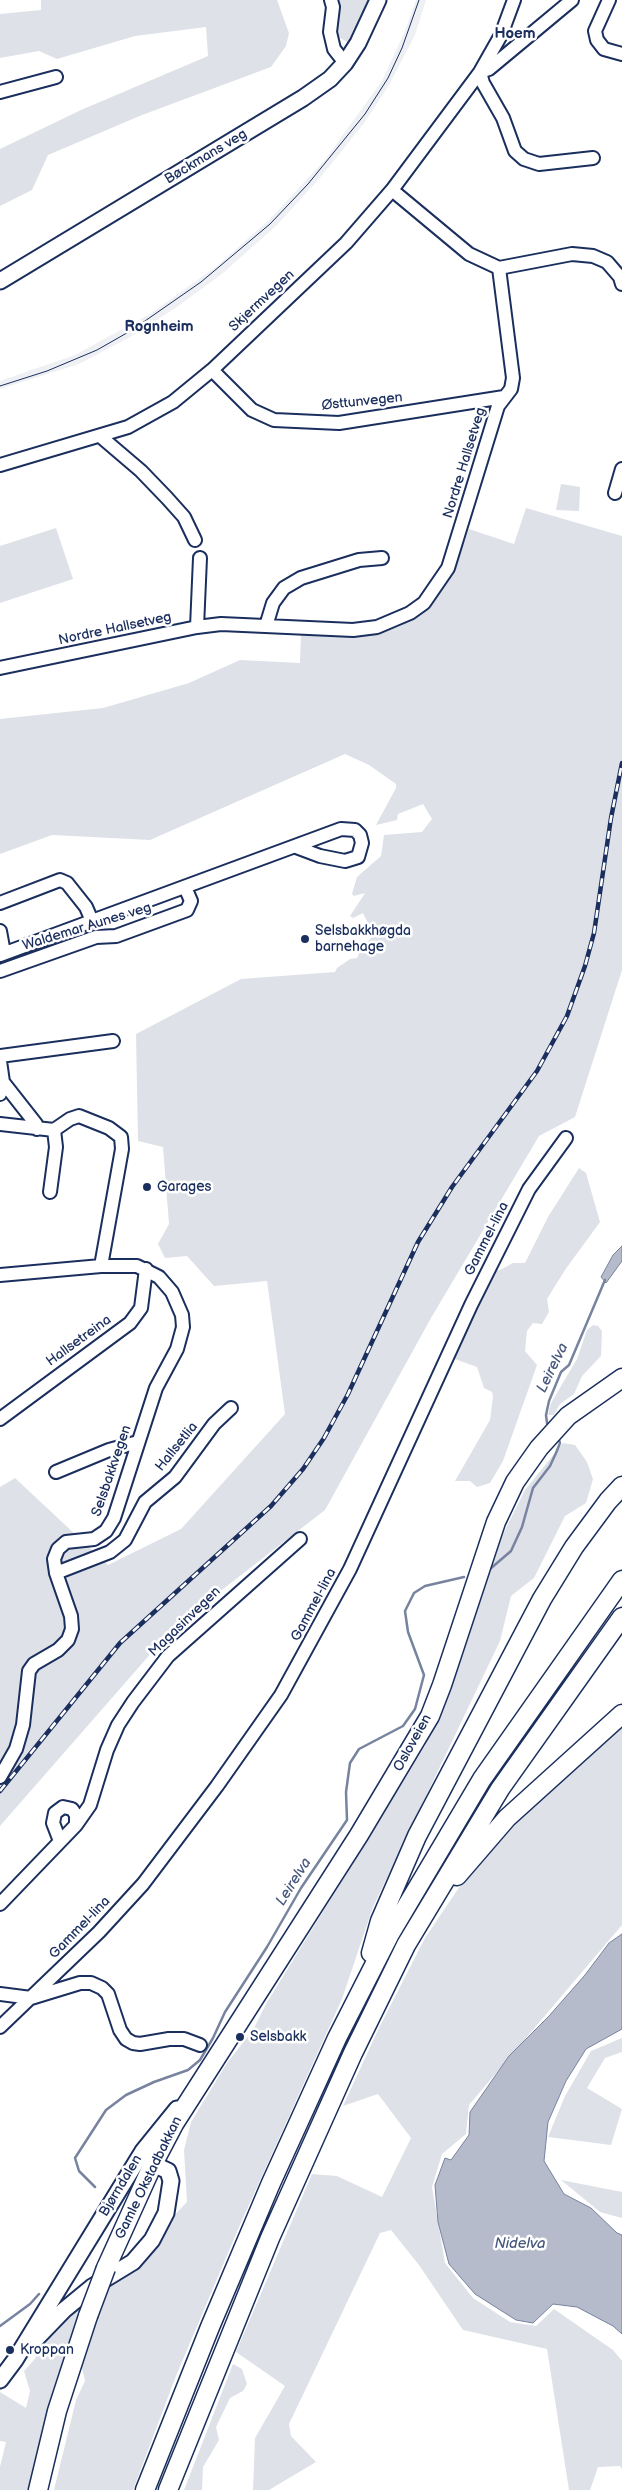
<!DOCTYPE html>
<html>
<head>
<meta charset="utf-8">
<style>
  body { margin:0 }
  canvas { display:block; background:#fff }
</style>
</head>
<body>
<canvas width="622" height="2490"></canvas>
<script>
const g = document.querySelector('canvas').getContext('2d');
g.lineJoin = 'round';
function paint(path, color) { g.fillStyle = color; g.fill(path, 'evenodd'); }
const poly = rows => new Path2D(rows.map(r => 'M' + r).join(''));
function strokePath(path, color, width, dash) { g.strokeStyle = color; g.lineWidth = width; g.lineCap = dash ? 'butt' : 'round'; g.setLineDash(dash || []); g.stroke(path); }
function drawText(font, color, halo, rows, align = 'center') {
  g.font = font + ' "Balsamiq Sans",sans-serif'; g.lineWidth = 5; g.setLineDash([]); g.textBaseline = 'middle'; g.strokeStyle = halo; g.fillStyle = color; for (const [text, x, y, turn = 0] of rows) {
    g.save(); g.translate(x, y); g.rotate((+turn || 0) * Math.PI / 180); g.textAlign = isNaN(turn) ? turn : align; if (halo) g.strokeText(text, 0, 0); g.fillText(text, 0, 0); g.restore();
  }
}
const built = poly([
  [416,0,426,0,415,35,389,85,365,122,319,179,276,226,223,273,177,307,130,337,79,364,0,389,0,381,75,355,150,314,217,266,269,220,324,161,382,81,405,31]
]);
const green = poly([
  [41,0,277,0,289,33,286,46,271,67,142,115,48,155,32,190,0,206,0,149,81,110,208,56,206,27,135,36,57,59,39,51,0,58,0,14,41,10],
  [340,0,368,0,351,44,333,34,336,10],
  [561,484,580,487,579,511,556,510],
  [526,508,622,536,622,970,575,1117,539,1136,431,1318,325,1510,174,1627,0,1826,0,1487,15,1478,108,1565,181,1529,285,1414,267,1281,214,1286,187,1256,165,1258,158,1244,169,1224,163,1147,138,1141,136,1034,241,979,335,972,337,968,350,959,357,958,362,947,374,935,363,913,353,918,350,916,365,893,354,896,352,894,357,877,381,856,384,835,422,832,432,819,423,804,398,814,397,820,376,825,396,788,396,784,369,765,345,754,150,840,52,835,0,854,0,719,103,708,189,683,240,660,300,663,301,633,358,636,398,627,429,607,454,571,469,529,514,544],
  [56,528,73,579,0,603,0,546],
  [579,1168,586,1173,600,1222,565,1270,547,1299,549,1312,542,1324,533,1323,527,1331,525,1351,537,1365,503,1461,490,1483,477,1487,470,1481,455,1481,490,1420,493,1397,492,1392,484,1388,477,1367,452,1358,493,1271,500,1270,513,1263,525,1263,548,1217],
  [593,1325,598,1326,602,1331,601,1356,582,1376,574,1394,560,1404,554,1415,548,1415,551,1403,577,1359,587,1330],
  [563,1443,575,1445,587,1462,593,1479,586,1503,565,1516,534,1578,511,1596,500,1641,373,1907,342,1999,239,2227,176,2376,133,2490,54,2490,76,2400,85,2381,80,2360,105,2288,187,2202,184,2150,191,2122,227,2063,253,2030,266,2004,425,1746,451,1688,502,1536,525,1490],
  [622,1725,622,1925,469,2105,466,2134,442,2154,432,2187,445,2263,473,2298,510,2322,536,2326,554,2309,613,2350,622,2361,622,2469,620,2466,598,2467,590,2490,569,2490,547,2349,463,2330,419,2265,391,2230,380,2233,289,2424,291,2436,316,2462,269,2490,253,2490,255,2438,285,2386,236,2352,312,2174,337,2176,382,2197,411,2138,378,2094,343,2106,378,2030,425,1938,462,1883,503,1833,522,1818,527,1811],
  [622,2038,622,2052,605,2058,587,2088,622,2109,611,2145,548,2137,565,2096,591,2051],
  [561,2180,622,2192,622,2218,600,2212],
  [90,2294,53,2395,29,2490,0,2490,0,2467,6,2442,0,2441,0,2392,26,2408,30,2391,24,2371,34,2360,62,2315],
  [233,2364,242,2369,247,2384,243,2391,230,2398,216,2427,219,2440,203,2467,202,2490,184,2490]
]);
const water = poly([
  [622,1246,622,1261,606,1283,601,1277,613,1255,622,1246],
  [622,1934,622,2029,586,2049,566,2081,548,2122,544,2161,564,2194,591,2208,617,2233,622,2235,622,2334,613,2326,577,2307,553,2304,533,2323,516,2320,475,2294,449,2264,438,2222,435,2185,445,2158,451,2160,469,2135,470,2112,509,2056,549,2016,585,1975,609,1943,622,1934]
]);
const stream = poly([
  [550,1427,547,1423,546,1415,549,1401,561,1372,569,1365,605,1280],
  [490,1569,511,1551,522,1527,533,1488,550,1466,556,1453,560,1443,558,1437],
  [95,2187,79,2171,75,2158,106,2110,126,2095,154,2082,188,2070,200,2060,213,2038,225,2012,267,1947,301,1888,347,1820,346,1792,350,1763,359,1749,403,1726,415,1709,424,1675,408,1632,405,1611,414,1593,425,1586,464,1577],
  [0,2326,30,2304,39,2294]
]);
const minor = poly([
  [331,0,333,7,330,32,334,49,345,63],
  [514,0,501,35,480,72,489,69,572,0],
  [609,0,595,31,597,40,604,49,622,54],
  [480,72,483,83,503,118,515,151,524,159,539,164,593,158],
  [0,92,56,77],
  [499,268,572,254,593,256,607,262,620,277,622,284],
  [212,370,252,410,274,420,339,423,504,397],
  [100,436,141,471,167,498,184,517,195,540],
  [0,465,128,427,173,402,212,370,346,243,392,190,480,72],
  [615,493,622,469],
  [266,626,273,603,284,588,301,578,359,560,382,558],
  [197,627,200,558],
  [0,668,197,627,221,624,353,630,377,627,410,613,424,603,448,568,498,406,511,389,513,378,499,268,469,254,392,190],
  [0,903,60,880,67,883,86,907,92,921],
  [0,931,4,953],
  [0,955,341,829,355,830,360,835,362,843,358,857,345,861,320,856,296,847],
  [0,971,96,937,116,936,187,910,191,901,185,887],
  [0,1056,113,1041],
  [0,1061,3,1082,0,1094],
  [3,1082,36,1124,37,1129],
  [0,1124,54,1130,70,1119,79,1116,109,1128,121,1137,122,1149,101,1266],
  [50,1192,56,1147,54,1130],
  [0,1275,101,1266,137,1266,159,1277,172,1292,182,1315,183,1327,177,1349,156,1388,114,1518,106,1531,94,1539,66,1542,58,1549,54,1559,56,1573,71,1616,72,1629,68,1640,58,1650,34,1664,29,1671,23,1725,16,1749,0,1777],
  [0,1419,130,1323,141,1308,146,1269],
  [56,1472,109,1450,138,1442],
  [56,1573,110,1552,125,1540,145,1502,175,1477,214,1424,231,1408],
  [76,1825,90,1805,107,1750,118,1725,133,1702,168,1656,300,1539],
  [0,1904,76,1825,76,1815,72,1809,63,1807,55,1813,53,1823,60,1841],
  [0,1994,31,1998,80,1983,91,1983,102,1988,108,1994,120,2030,126,2039,133,2043,140,2044,169,2039,184,2039,200,2045],
  [0,2027,99,1932,143,1884,217,1786,281,1695,350,1569,471,1305,529,1189,566,1138]
]);
const major = poly([
  [0,281,303,98,330,79,345,63,358,43,378,0],
  [35,2340,64,2310,92,2287,133,2262,152,2240,166,2213,171,2181,168,2171,153,2164],
  [0,2380,15,2360,143,2151,177,2109]
]);
const highway = poly([
  [457,1876,507,1818,622,1714],
  [371,1953,380,1921,417,1836,542,1599,574,1547,608,1501,622,1486],
  [106,2268,153,2164,174,2124,359,1835,430,1716,442,1685,496,1522,515,1482,539,1448,568,1416,622,1378],
  [38,2490,57,2411,88,2316],
  [145,2490,210,2327,271,2183,337,2038,390,1934,482,1779,622,1580],
  [168,2490,270,2238,353,2053,406,1945,500,1789,622,1617]
]);
const tram = poly([
  [0,386,47,371,97,350,132,330,201,282,270,224,308,184,365,114,388,78,402,48,419,0]
]);
const rail = poly([
  [0,1791,120,1643,271,1506,303,1469,324,1438,348,1394,418,1242,452,1187,537,1071,567,1016,585,966,594,933,611,818,622,763]
]);
const highwayBridge = poly([
  [88,2316,106,2268]
]);
const markers = [
  [305,939,5,"#1b2f5e"],
  [147,1187,5,"#1b2f5e"],
  [240,2037,5,"#1b2f5e"],
  [10,2350,5,"#1b2f5e"]
];
const streetNames = [
  ["Bøckmans veg",206,157,-31],
  ["Skjermvegen",262,301,-43],
  ["Østtunvegen",362,402,-6],
  ["Nordre Hallsetveg",465,463,-73],
  ["Nordre Hallsetveg",115,629,-12],
  ["Waldemar Aunes veg",87,927,-17],
  ["Gammel-lina",487,1239,-63],
  ["Hallsetreina",79,1341,-36],
  ["Hallsetlia",177,1447,-51],
  ["Selsbakkvegen",112,1471,-71],
  ["Gammel-lina",314,1605,-62],
  ["Magasinvegen",185,1622,-44],
  ["Osloveien",413,1743,-61],
  ["Gammel-lina",80,1928,-46],
  ["Gamle Okstadbakkan",149,2178,-64],
  ["Bjørndalen",121,2186,-59]
];
const poiNames = [
  ["Selsbakkhøgda",315,931],
  ["barnehage",315,947],
  ["Garages",157,1187],
  ["Selsbakk",250,2037],
  ["Kroppan",20,2350]
];
const neighbourhoodNames = [
  ["Hoem",515,34],
  ["Rognheim",159,327]
];
const waterNames = [
  ["Leirelva",553,1368,-64],
  ["Leirelva",294,1882,-58],
  ["Nidelva",520,2244]
];
paint(built, '#eff0f4');
paint(green, '#dee1e7');
paint(water, '#b5bbca');
strokePath(water, '#77839f', 1);
strokePath(stream, '#77839f', 2.5);
strokePath(minor, '#1b2f5e', 16);
strokePath(major, '#1b2f5e', 19);
strokePath(highway, '#1b2f5e', 21);
strokePath(minor, '#fff', 12);
strokePath(major, '#fff', 15);
strokePath(highway, '#fff', 18);
strokePath(tram, '#1b2f5e', 1);
strokePath(rail, '#1b2f5e', 4.5);
strokePath(rail, '#fff', 2.5, [8]);
strokePath(highwayBridge, '#1b2f5e', 21, []);
strokePath(highwayBridge, '#fff', 18);
for (const [x, y, r, color] of markers) { const dot = new Path2D(); dot.arc(x, y, r, 0, 2 * Math.PI); g.fillStyle = color; g.fill(dot); strokePath(dot, '#fff', 2); }
drawText('14px', '#1b2f5e', '#fff', streetNames);
drawText('14px', '#1b2f5e', '#fff', poiNames, 'left');
drawText('bold 15px', '#1b2f5e', '#fff', neighbourhoodNames);
drawText('italic 15px', '#49597e', '#fff', waterNames);
</script>
</body>
</html>
